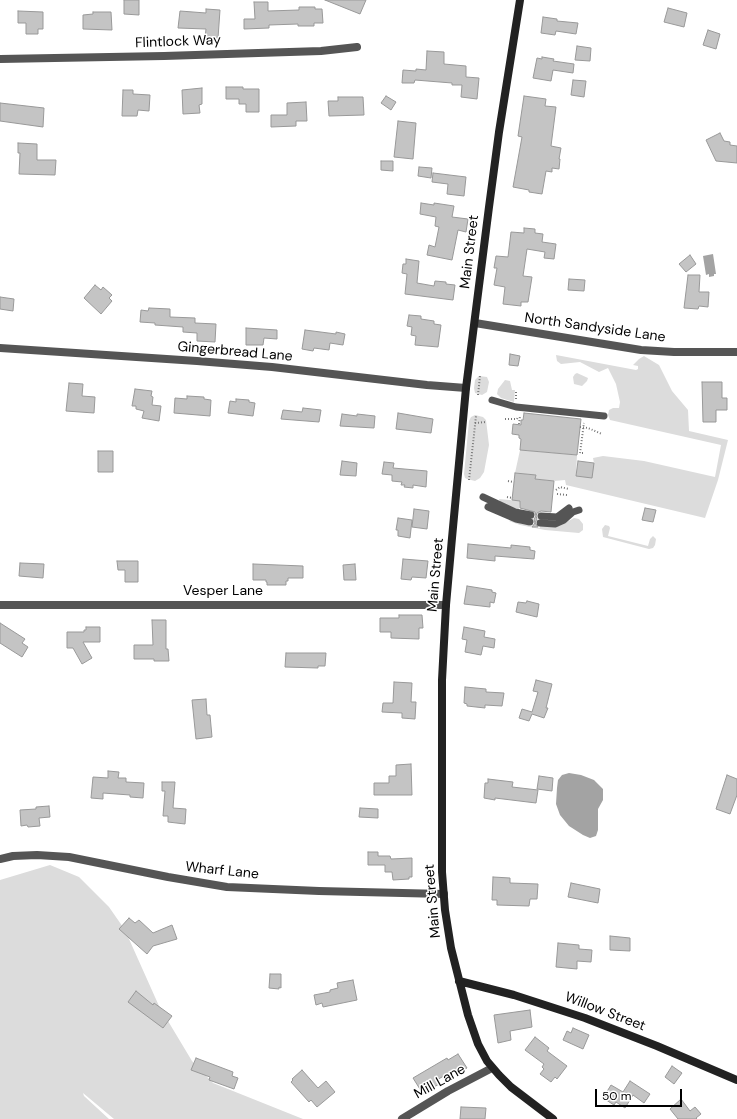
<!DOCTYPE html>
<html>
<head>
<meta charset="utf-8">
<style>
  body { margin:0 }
  #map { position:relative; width:737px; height:1119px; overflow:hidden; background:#fff; font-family:"DM Sans",sans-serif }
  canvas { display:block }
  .scale { position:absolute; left:595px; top:1089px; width:87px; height:18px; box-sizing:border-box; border:2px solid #000; border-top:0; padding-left:5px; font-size:12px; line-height:14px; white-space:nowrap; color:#000; -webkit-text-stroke:3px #fff; paint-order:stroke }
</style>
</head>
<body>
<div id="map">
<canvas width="737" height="1119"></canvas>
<div class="scale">50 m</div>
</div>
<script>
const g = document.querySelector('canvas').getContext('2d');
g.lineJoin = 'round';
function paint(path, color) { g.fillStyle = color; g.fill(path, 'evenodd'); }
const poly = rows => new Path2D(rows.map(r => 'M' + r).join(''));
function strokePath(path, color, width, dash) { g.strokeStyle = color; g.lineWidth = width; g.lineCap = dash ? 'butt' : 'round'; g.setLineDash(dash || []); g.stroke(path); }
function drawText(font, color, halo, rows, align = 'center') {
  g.font = font + ' "DM Sans",sans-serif'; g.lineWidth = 3; g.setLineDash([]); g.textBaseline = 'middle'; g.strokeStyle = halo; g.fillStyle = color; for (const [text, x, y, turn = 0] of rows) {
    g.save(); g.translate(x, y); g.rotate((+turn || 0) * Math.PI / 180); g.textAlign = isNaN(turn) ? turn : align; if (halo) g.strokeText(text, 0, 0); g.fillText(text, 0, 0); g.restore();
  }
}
const green = poly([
  [556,355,636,370,638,369,638,366,633,365,639,359,644,356,659,365,672,391,688,410,689,431,728,440,718,480,705,518,566,485,565,480,554,481,535,479,536,475,515,473,520,450,577,455,576,475,594,463,593,458,603,456,644,461,715,477,721,445,610,420,608,415,609,410,613,408,619,408,620,402,616,384,608,368,599,372,580,362,561,364,557,361],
  [577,373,588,378,587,381,582,386,574,384,573,377,575,374],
  [479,376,487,377,489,382,487,392,482,395,475,393,474,388,475,380],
  [505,380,510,381,512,390,515,390,514,402,501,398,497,394,498,389],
  [475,415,483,417,486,420,489,445,484,472,480,478,475,481,467,479,465,478,464,474,469,421,471,417],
  [499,499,520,501,519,509,512,508,500,502],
  [574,518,579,519,583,524,583,530,579,533,545,530,520,525,509,521,511,520,522,524,529,525,529,526,540,528,540,526,559,526],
  [605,525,609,526,610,528,608,536,648,546,650,539,653,536,656,539,655,545,653,548,649,549,603,537,602,529],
  [50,865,79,877,109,907,125,930,159,1006,192,1061,213,1083,303,1119,114,1119,83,1093,84,1096,109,1119,0,1119,0,880]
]);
const water = poly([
  [713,254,716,274,714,274,714,276,709,277,709,274,706,275,703,256],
  [569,773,581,775,594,780,603,789,603,800,598,809,598,830,596,836,590,838,583,835,569,826,560,815,556,804,557,788,558,780,562,775]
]);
const building = poly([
  [124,0,139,0,139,15,124,14,124,0],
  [325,0,366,0,360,14,325,0],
  [254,2,268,2,268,11,299,10,299,7,315,7,315,9,322,9,323,23,314,23,314,26,298,26,298,24,269,25,269,28,244,29,244,19,255,19,254,2],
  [668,8,687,13,684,27,664,22,668,8],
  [206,9,220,10,218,38,205,38,206,29,178,28,180,11,206,13,206,9],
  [18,11,43,12,43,29,38,29,38,34,26,34,26,23,18,23,18,11],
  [93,12,111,12,112,30,83,29,83,15,93,14,93,12],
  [543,17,557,19,557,21,578,23,576,34,556,31,555,35,541,33,543,17],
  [708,30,720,34,716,49,703,45,708,30],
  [577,46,591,48,590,61,575,60,577,46],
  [427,51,444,52,444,64,466,66,466,77,479,78,477,99,461,97,462,85,452,85,452,83,415,80,414,83,402,83,403,70,416,71,416,69,426,70,427,51],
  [542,57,554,59,553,61,574,64,573,73,553,70,551,81,533,78,537,58,542,59,542,57],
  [573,80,586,81,584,97,571,95,573,80],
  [226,87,243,87,243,89,259,89,259,112,246,112,246,104,239,104,239,99,226,99,226,87],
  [202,88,202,104,199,105,200,113,183,114,182,90,202,88],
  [123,90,133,90,133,94,150,95,149,111,138,110,137,116,122,116,123,90],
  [386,96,396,102,391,110,381,103,386,96],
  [524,96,546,99,545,106,556,107,551,146,561,148,559,159,560,159,559,169,552,168,552,172,546,171,542,194,529,192,529,190,513,187,522,137,518,136,524,96],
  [338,97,363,97,364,115,329,116,328,101,338,101,338,97],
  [306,102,307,121,296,121,296,126,271,127,271,115,287,115,287,103,306,102],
  [0,103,44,108,43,127,0,121,0,103],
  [398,121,416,123,413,159,394,157,398,121],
  [720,133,724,141,730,142,730,145,737,146,737,163,716,161,706,140,720,133],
  [18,143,37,144,37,160,56,160,55,175,19,174,20,153,18,153,18,143],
  [381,161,393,161,393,171,381,170,381,161],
  [419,167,432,168,431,178,418,176,419,167],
  [433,173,466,177,464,196,447,194,448,184,432,182,433,173],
  [421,203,434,205,434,203,454,206,452,217,468,219,466,232,458,230,452,260,427,255,429,245,435,247,439,227,435,226,436,217,420,214,421,203],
  [524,228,535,229,535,233,543,234,542,242,556,244,554,259,544,258,545,252,527,249,523,276,532,277,528,302,521,302,521,306,503,304,505,287,494,285,497,268,494,268,496,256,508,257,511,232,524,233,524,228],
  [690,255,696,264,686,272,679,264,690,255],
  [406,259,419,261,417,283,434,286,435,281,446,282,446,284,455,285,453,300,405,294,407,274,402,273,403,264,406,264,406,259],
  [688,275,700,275,699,292,709,292,708,307,699,306,698,309,684,308,688,275],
  [569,279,585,280,584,291,568,290,569,279],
  [95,285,101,290,103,287,112,295,109,298,112,301,101,314,84,298,95,285],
  [0,297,14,299,13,311,0,309,0,297],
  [149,308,170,309,170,317,195,318,195,323,216,324,215,342,197,341,197,333,183,332,183,327,155,325,155,323,140,322,141,310,148,311,149,308],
  [409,315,421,316,421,319,434,321,434,324,441,325,438,347,415,345,416,336,411,335,412,327,407,326,409,315],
  [246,328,277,330,277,339,264,338,263,345,246,345,246,328],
  [305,330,336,334,336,332,345,334,343,345,330,343,329,350,314,348,313,351,302,349,305,330],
  [510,354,520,356,518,366,509,365,510,354],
  [702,382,722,382,722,398,727,398,727,410,716,410,716,422,703,422,702,382],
  [69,383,83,384,82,396,95,397,94,413,66,411,69,383],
  [135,389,152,391,151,396,153,397,152,405,161,406,159,421,142,418,144,411,136,409,136,406,132,406,135,389],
  [187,396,204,397,204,399,211,400,210,416,174,413,175,398,187,399,187,396],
  [236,399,249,400,249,402,255,403,253,416,228,413,230,401,236,402,236,399],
  [303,408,321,410,319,422,281,419,283,410,302,412,303,408],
  [398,413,433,419,431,433,396,429,398,413],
  [524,413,581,419,577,455,520,450,521,439,519,438,519,435,512,434,513,424,521,425,521,420,523,420,524,413],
  [342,414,357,416,357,414,375,416,374,428,340,426,342,414],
  [98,451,113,451,113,472,98,472,98,451],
  [342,461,357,463,356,476,340,475,342,461],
  [578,461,594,463,592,478,576,476,578,461],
  [384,462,394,463,393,468,427,471,426,487,413,485,413,488,404,487,405,485,401,485,402,482,392,481,392,475,382,474,384,462],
  [515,473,536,475,535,479,554,481,551,512,541,511,537,513,536,516,537,519,535,523,538,527,532,527,535,523,534,519,536,516,535,512,520,508,520,501,512,500,515,473],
  [645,508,656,510,653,522,642,520,645,508],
  [414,509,429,511,427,529,412,527,414,509],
  [398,518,412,520,410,538,398,536,398,530,396,530,398,518],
  [468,544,511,548,511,545,530,547,530,550,535,551,534,559,495,556,495,561,467,558,468,544],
  [403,559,428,561,426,578,412,577,411,580,401,579,403,559],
  [117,561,138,561,138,582,125,582,125,570,118,570,117,561],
  [20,563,44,564,43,578,19,576,20,563],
  [253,564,303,566,303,578,288,578,288,581,286,581,286,585,267,585,267,582,266,582,266,580,253,580,253,564],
  [355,564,356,580,344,580,343,565,355,564],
  [467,586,492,590,492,592,496,593,494,603,490,602,490,607,464,604,467,586],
  [527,601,539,604,537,617,516,612,518,602,526,603,527,601],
  [399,615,422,615,423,628,419,628,419,639,391,638,391,632,380,632,380,618,399,618,399,615],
  [152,620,166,620,166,649,168,649,169,661,154,661,154,659,134,659,134,645,153,645,152,620],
  [0,623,25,639,22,643,28,647,22,657,0,643,0,623],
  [86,627,100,627,100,642,83,642,92,658,82,664,73,648,67,648,67,632,84,632,84,630,86,630,86,627],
  [464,627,485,631,484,637,495,639,494,648,483,646,481,655,465,652,467,640,462,639,464,627],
  [286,653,326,653,325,666,318,666,318,668,285,667,286,653],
  [536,680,552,684,546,708,548,708,544,718,532,714,529,721,519,718,522,709,532,712,538,692,533,691,536,680],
  [394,682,412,683,411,702,416,702,415,719,402,718,402,713,382,712,383,703,393,703,394,682],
  [465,687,486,689,486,692,504,693,502,706,485,705,485,708,467,706,467,704,464,703,465,687],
  [206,699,207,715,210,715,212,737,196,739,192,700,206,699],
  [411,764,412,795,374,795,374,783,389,783,389,776,396,776,396,765,411,764],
  [108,771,119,772,118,778,126,778,126,782,144,783,143,798,130,797,130,795,103,793,103,799,91,798,93,777,108,778,108,771],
  [727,775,737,779,737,795,730,814,716,809,727,775],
  [539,776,553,778,552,791,537,789,539,776],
  [488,779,513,782,512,787,538,790,536,803,495,798,495,800,484,798,485,783,488,783,488,779],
  [162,782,175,782,173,808,186,809,185,824,168,822,168,816,163,816,165,791,162,791,162,782],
  [49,806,50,817,39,818,40,826,28,827,27,825,21,826,20,810,36,809,36,807,49,806],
  [360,808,378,809,378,818,359,817,360,808],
  [368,852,378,852,378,856,390,856,391,859,412,858,412,877,409,877,409,879,393,880,392,872,385,872,385,865,368,865,368,852],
  [493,877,510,878,510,883,538,884,537,899,530,899,529,906,497,905,497,900,492,900,493,877],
  [571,883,600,889,598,903,568,897,571,883],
  [129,918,135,923,139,920,153,933,172,925,177,939,153,946,147,954,119,929,129,918],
  [610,936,630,938,630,951,610,950,610,936],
  [558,943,579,945,579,949,592,950,591,962,577,961,577,969,556,967,558,943],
  [270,974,281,974,281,988,279,987,279,989,269,988,270,974],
  [353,980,357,1000,323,1007,322,1003,316,1005,314,995,330,992,330,990,338,988,337,983,353,980],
  [136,991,153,1005,154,1003,172,1016,163,1028,128,1002,136,991],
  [530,1010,532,1027,510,1031,511,1040,498,1043,494,1015,530,1010],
  [573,1028,589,1035,583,1049,563,1040,567,1031,571,1033,573,1028],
  [535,1037,549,1048,547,1051,567,1066,557,1079,555,1077,551,1082,540,1074,544,1069,542,1067,544,1064,525,1050,535,1037],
  [458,1054,467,1068,458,1073,455,1069,437,1080,439,1084,423,1094,413,1078,447,1058,448,1060,458,1054],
  [196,1058,233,1072,232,1076,238,1078,234,1089,209,1080,210,1077,191,1070,196,1058],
  [672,1066,682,1073,674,1084,665,1077,672,1066],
  [302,1070,318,1088,326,1081,335,1092,317,1107,311,1100,309,1102,291,1082,293,1080,292,1079,302,1070],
  [630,1081,650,1094,644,1103,633,1095,625,1108,616,1102,614,1105,603,1098,611,1085,623,1092,630,1081],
  [681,1099,690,1111,695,1107,701,1114,696,1118,697,1119,678,1119,670,1109,681,1099],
  [461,1107,486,1108,485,1119,460,1119,461,1107]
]);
const path = poly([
  [478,395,480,376],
  [516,399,516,392],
  [505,419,517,419,518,417],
  [475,423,486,422],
  [519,424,520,416],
  [580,427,588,428,602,434],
  [583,453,580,453,584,423],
  [469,480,476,416],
  [508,481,514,482],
  [556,490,560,487,569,489],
  [557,494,567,495],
  [507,497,513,498]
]);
const service = poly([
  [492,400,516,407,604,416],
  [483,497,515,512,531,515],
  [488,507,516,519,530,522],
  [541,516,557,517,569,508],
  [540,523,555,524,564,520,573,512,579,510]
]);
const minor = poly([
  [0,59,164,56,321,51,357,47],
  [475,323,641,350,674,352,737,352],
  [0,348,197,361,272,367,427,385,466,388],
  [0,605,446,605],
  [0,859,13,856,37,855,69,857,168,877,227,887,319,891,444,894],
  [402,1119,448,1091,492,1068]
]);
const secondary = poly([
  [520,0,499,132,489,207,466,388,452,538,446,605,442,680,442,872,445,910,451,948,468,1015,478,1044,487,1061,499,1075,511,1087,553,1119],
  [459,981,514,995,585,1018,657,1046,737,1080]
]);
const streetNames = [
  ["Flintlock Way",178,42,-2],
  ["Main Street",470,252,-83],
  ["North Sandyside Lane",595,328,8],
  ["Gingerbread Lane",235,352,5],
  ["Main Street",436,575,-85],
  ["Vesper Lane",223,591],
  ["Wharf Lane",222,871,6],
  ["Main Street",433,901,-95],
  ["Willow Street",605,1012,21],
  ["Mill Lane",440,1082,-29]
];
paint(green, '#dcdcdc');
paint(water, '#a3a3a3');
paint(building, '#c4c4c4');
strokePath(building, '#999', 1);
strokePath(path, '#777', 2, [1, 2]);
strokePath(service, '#555', 7);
strokePath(minor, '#555', 8);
strokePath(secondary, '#222', 8);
drawText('14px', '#000', '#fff', streetNames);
</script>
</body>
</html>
